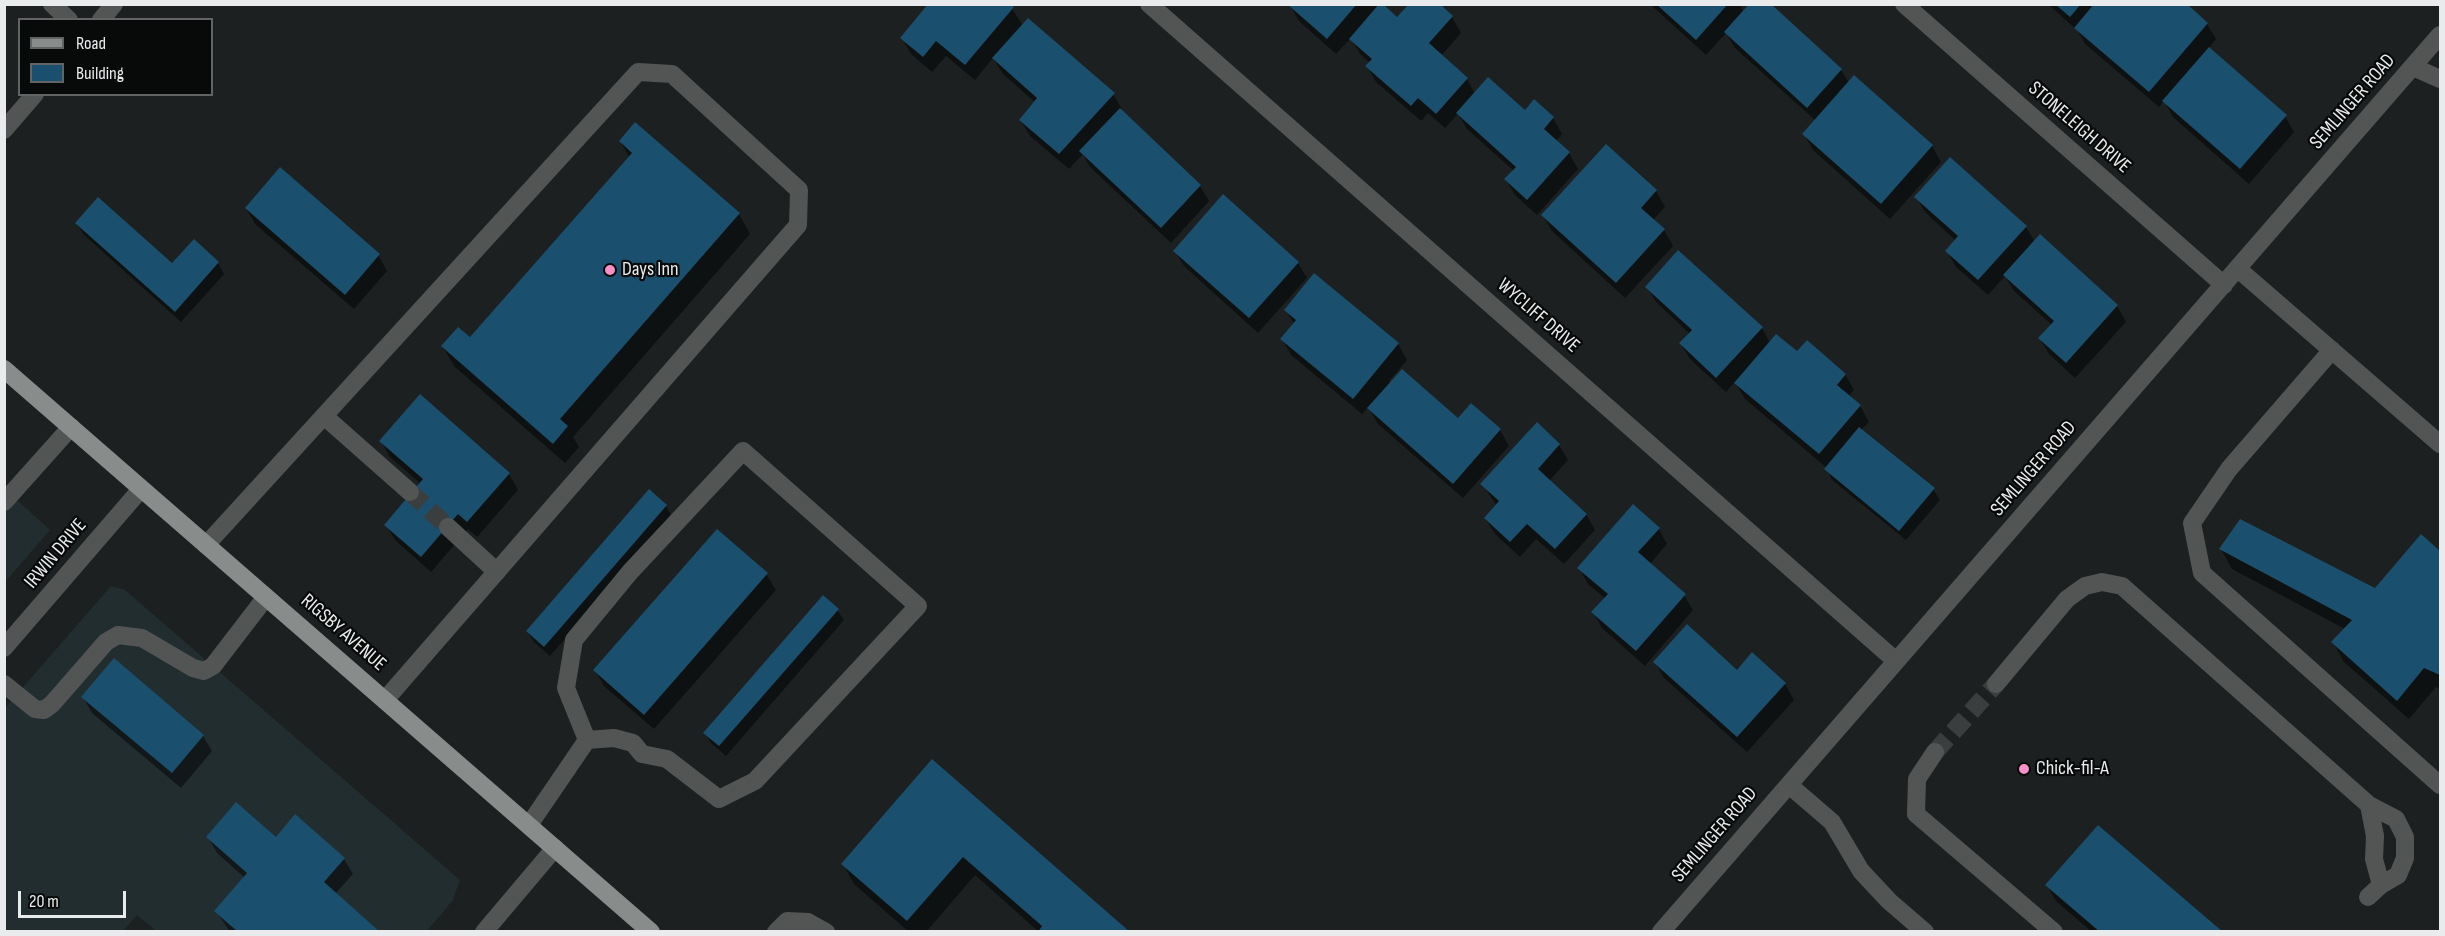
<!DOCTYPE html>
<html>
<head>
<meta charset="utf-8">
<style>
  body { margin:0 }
  #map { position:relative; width:2445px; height:936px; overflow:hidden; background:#1c2020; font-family:"Sofia Sans Condensed",sans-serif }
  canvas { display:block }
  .frame { position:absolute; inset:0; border:6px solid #e9ebec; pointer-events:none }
  .legend { position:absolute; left:18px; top:18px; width:195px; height:78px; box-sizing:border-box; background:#080909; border:2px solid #626364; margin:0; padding:8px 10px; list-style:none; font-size:18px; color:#e9ebec }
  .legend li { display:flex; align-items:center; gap:12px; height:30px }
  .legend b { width:30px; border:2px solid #626364 }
  .scale { position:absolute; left:18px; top:891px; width:108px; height:27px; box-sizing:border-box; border:3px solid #e9ebec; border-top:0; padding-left:8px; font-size:18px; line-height:21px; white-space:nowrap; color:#e9ebec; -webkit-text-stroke:4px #080909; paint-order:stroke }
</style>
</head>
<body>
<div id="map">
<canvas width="2445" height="936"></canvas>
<div class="frame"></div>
<ul class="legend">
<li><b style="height:8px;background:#888c8b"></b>Road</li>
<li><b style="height:16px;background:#1a4f6d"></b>Building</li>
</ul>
<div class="scale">20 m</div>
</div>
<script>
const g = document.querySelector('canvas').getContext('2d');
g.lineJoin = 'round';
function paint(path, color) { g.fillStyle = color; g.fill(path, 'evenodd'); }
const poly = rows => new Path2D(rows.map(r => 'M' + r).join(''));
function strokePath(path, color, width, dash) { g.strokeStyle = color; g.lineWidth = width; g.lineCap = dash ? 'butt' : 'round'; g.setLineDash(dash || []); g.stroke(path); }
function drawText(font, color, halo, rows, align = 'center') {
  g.font = font + ' "Sofia Sans Condensed",sans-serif'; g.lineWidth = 4.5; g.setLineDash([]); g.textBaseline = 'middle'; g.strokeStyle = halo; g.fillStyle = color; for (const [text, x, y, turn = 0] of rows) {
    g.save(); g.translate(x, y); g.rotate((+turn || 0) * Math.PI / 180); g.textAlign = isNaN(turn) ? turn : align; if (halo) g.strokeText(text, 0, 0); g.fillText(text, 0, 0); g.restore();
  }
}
const built = poly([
  [5,489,50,530,5,582],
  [111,586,125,590,460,880,453,900,427,931,156,931,137,915,123,931,5,932,5,708]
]);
const shadow = poly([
  [927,4,1009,4,1023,26,1113,94,1122,109,1121,111,1200,186,1209,201,1171,243,1090,167,1083,154,1069,169,1030,136,1021,121,1036,103,1003,74,993,58,975,80,946,56,932,72,911,54,902,38,929,6],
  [1381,4,1397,19,1438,4,1452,17,1461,33,1441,56,1467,79,1475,94,1525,112,1553,118,1562,134,1556,141,1569,153,1578,169,1537,215,1515,195,1506,180,1514,171,1467,129,1458,114,1445,128,1428,113,1421,121,1376,82,1367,66,1370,63,1360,54,1351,38,1336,54,1299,21,1290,5],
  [1650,4,1739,4,1744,13,1769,4,1841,70,1849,83,1854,77,1932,146,1941,162,1890,219,1813,150,1804,134,1816,121,1735,48,1726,33,1706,55],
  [2048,4,2128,4,2207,24,2216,39,2208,49,2285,116,2294,132,2249,184,2173,117,2164,101,2159,107,2085,44,2078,31],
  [620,141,739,214,750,234,573,437,579,447,565,463,454,366,443,347,471,339,630,158],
  [1656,191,1665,207,1653,220,1664,230,1673,246,1625,298,1552,231,1543,216],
  [1916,197,2026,227,2035,242,2117,306,2126,322,2075,378,2049,354,2040,339,2052,325,2014,291,2005,276,1988,295,1956,267,1947,251,1956,241,1925,212],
  [246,208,378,255,387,271,354,309,255,224],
  [77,223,173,266,194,241,218,263,224,274,181,322,83,234],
  [1175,251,1298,263,1307,278,1258,333,1184,266],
  [1315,275,1398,344,1407,360,1389,381,1392,383,1458,420,1500,430,1509,446,1463,498,1378,424,1368,407,1362,414,1291,355,1282,339,1294,324,1286,310],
  [1647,287,1762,328,1770,343,1845,374,1854,390,1848,397,1860,406,1869,422,1861,430,1933,489,1940,500,1906,540,1832,480,1827,468,1745,399,1735,382,1726,392,1690,359,1681,344,1690,334,1656,302],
  [421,396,509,474,518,490,477,537,468,529,431,572,395,540,386,525,421,484,390,457,381,441],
  [1559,445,1568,460,1549,481,1586,514,1595,530,1564,564,1536,539,1520,557,1495,534,1485,518,1497,506,1482,484],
  [666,506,672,517,550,656,534,642,527,631],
  [1658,528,1667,544,1650,564,1684,595,1693,610,1645,666,1602,628,1593,612,1606,599,1588,584,1579,568],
  [2421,536,2440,553,2440,689,2436,687,2409,719,2344,662,2333,642,2345,629,2232,569,2221,549,2376,590],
  [766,574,776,590,654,729,604,686,595,670],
  [837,610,844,620,726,756,711,743,705,733],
  [1655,662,1737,672,1785,684,1794,700,1747,752,1664,678],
  [83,697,203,736,212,751,181,788,92,713],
  [932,761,1128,932,1039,932,975,875,926,932,909,932,854,884,843,864],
  [208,837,276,839,344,859,353,874,335,894,378,932,230,932,216,911,245,878,217,853],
  [2047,885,2220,932,2092,932,2056,901]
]);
const building = poly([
  [928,4,1011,4,1014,7,965,65,936,41,923,57,900,38],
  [1287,4,1357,4,1327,39],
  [1379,4,1383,4,1397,17,1409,4,1440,4,1453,16,1429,43,1468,78,1436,114,1418,98,1411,106,1365,66,1372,59,1349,39],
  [1656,4,1728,4,1696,40],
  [1749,4,1771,4,1842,69,1807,108,1724,32],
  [2055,4,2081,4,2070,17],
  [2094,4,2187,4,2208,23,2149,92,2074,28],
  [1028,18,1115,93,1059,154,1019,120,1037,98,992,58],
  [2209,47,2287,115,2240,169,2162,101],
  [1854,75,1933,145,1881,204,1802,134],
  [1488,77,1525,110,1534,99,1554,117,1544,129,1570,152,1527,200,1504,179,1516,167,1456,113],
  [1120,108,1201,185,1161,228,1079,151],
  [635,122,740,213,560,419,568,426,553,444,441,346,458,327,470,337,632,153,619,141],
  [1606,144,1657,190,1641,208,1665,229,1616,283,1541,215],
  [1950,157,2027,226,1978,280,1945,251,1958,236,1914,197],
  [280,167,380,254,345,295,245,208],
  [1223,194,1299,262,1249,318,1173,251],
  [98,197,172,263,194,239,219,262,175,312,75,223],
  [2040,234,2118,305,2066,363,2038,338,2054,321,2003,275],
  [1678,250,1763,327,1716,378,1679,343,1692,330,1645,287],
  [1314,273,1399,343,1353,399,1280,339,1296,320,1284,310],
  [1776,334,1797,351,1807,340,1846,374,1837,385,1861,405,1819,454,1734,383],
  [1402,369,1458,418,1471,403,1501,429,1453,484,1367,408],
  [420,394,510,473,467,522,458,514,421,557,384,525,423,479,379,441],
  [1537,422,1560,444,1538,469,1587,514,1555,549,1527,524,1510,542,1484,518,1499,501,1480,484],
  [1859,427,1935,488,1899,531,1824,469],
  [649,489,667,505,544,647,526,631],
  [1633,504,1660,528,1638,552,1686,594,1636,651,1591,612,1608,594,1577,568],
  [2240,519,2375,588,2421,534,2440,551,2440,675,2424,668,2397,701,2331,642,2352,620,2219,549],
  [717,529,768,573,644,715,593,670],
  [823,595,839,609,719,746,703,733],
  [1687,624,1737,670,1752,652,1786,683,1737,737,1653,662],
  [114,658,204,735,172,773,81,697],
  [932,759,1130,932,1038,932,1042,926,963,857,907,921,841,864],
  [236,802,276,837,295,814,345,858,324,882,380,932,238,932,214,911,247,873,206,837],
  [2098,825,2223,932,2100,932,2045,885]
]);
const minorTunnel = poly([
  [410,492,448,527],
  [1935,752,1996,684]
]);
const minor = poly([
  [52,4,69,20],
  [1149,4,1896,661],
  [1904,4,2224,285],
  [101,20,114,4],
  [2413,67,2440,79],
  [4,130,35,94],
  [2238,269,2440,444],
  [2332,350,2229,469,2192,523,2202,573,2440,785],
  [324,416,410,492],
  [4,502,71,427],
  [448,527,497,572],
  [206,545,638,72,672,74,799,190,798,225,385,700],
  [4,648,141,489],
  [4,684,35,709,44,710,52,704,106,642,118,635,142,638,193,668,204,671,213,666,266,597],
  [1996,684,2067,599,2085,586,2102,582,2122,586,2369,805,2396,819,2405,837,2405,858,2398,875,2381,885,2368,897],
  [1935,752,1917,779,1916,814,2054,932],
  [1789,785,1832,822,1861,871,1889,901,1925,932],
  [2369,805,2375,836,2374,859,2381,885],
  [529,825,587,740,566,688,574,640,630,572,743,451,918,606,755,781,719,799,667,759,642,754,633,743,614,738,587,740],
  [484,932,555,848],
  [776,932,787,921,808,922,826,932],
  [1661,932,2440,35]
]);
const major = poly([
  [4,369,651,932]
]);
const markers = [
  [610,270,6,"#f98fc9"],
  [2024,769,6,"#f98fc9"]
];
const streetNames = [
  ["SEMLINGER ROAD",2353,102,-49],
  ["STONELEIGH DRIVE",2079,128,41],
  ["WYCLIFF DRIVE",1538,316,41],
  ["SEMLINGER ROAD",2034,469,-49],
  ["IRWIN DRIVE",56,554,-50],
  ["RIGSBY AVENUE",343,633,41],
  ["SEMLINGER ROAD",1715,835,-49]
];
const poiNames = [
  ["Days Inn",622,270],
  ["Chick-fil-A",2036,769]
];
paint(built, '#222d2f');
paint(shadow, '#0007');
paint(building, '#1a4f6d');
strokePath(minorTunnel, '#3b3e3f', 18, [18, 9]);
strokePath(minor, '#535555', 18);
strokePath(major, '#888c8b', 18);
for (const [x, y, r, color] of markers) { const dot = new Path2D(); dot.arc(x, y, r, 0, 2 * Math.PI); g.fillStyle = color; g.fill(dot); strokePath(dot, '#080909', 2); }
drawText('20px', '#e9ebec', '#080909', streetNames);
drawText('20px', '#e9ebec', '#080909', poiNames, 'left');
</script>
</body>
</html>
